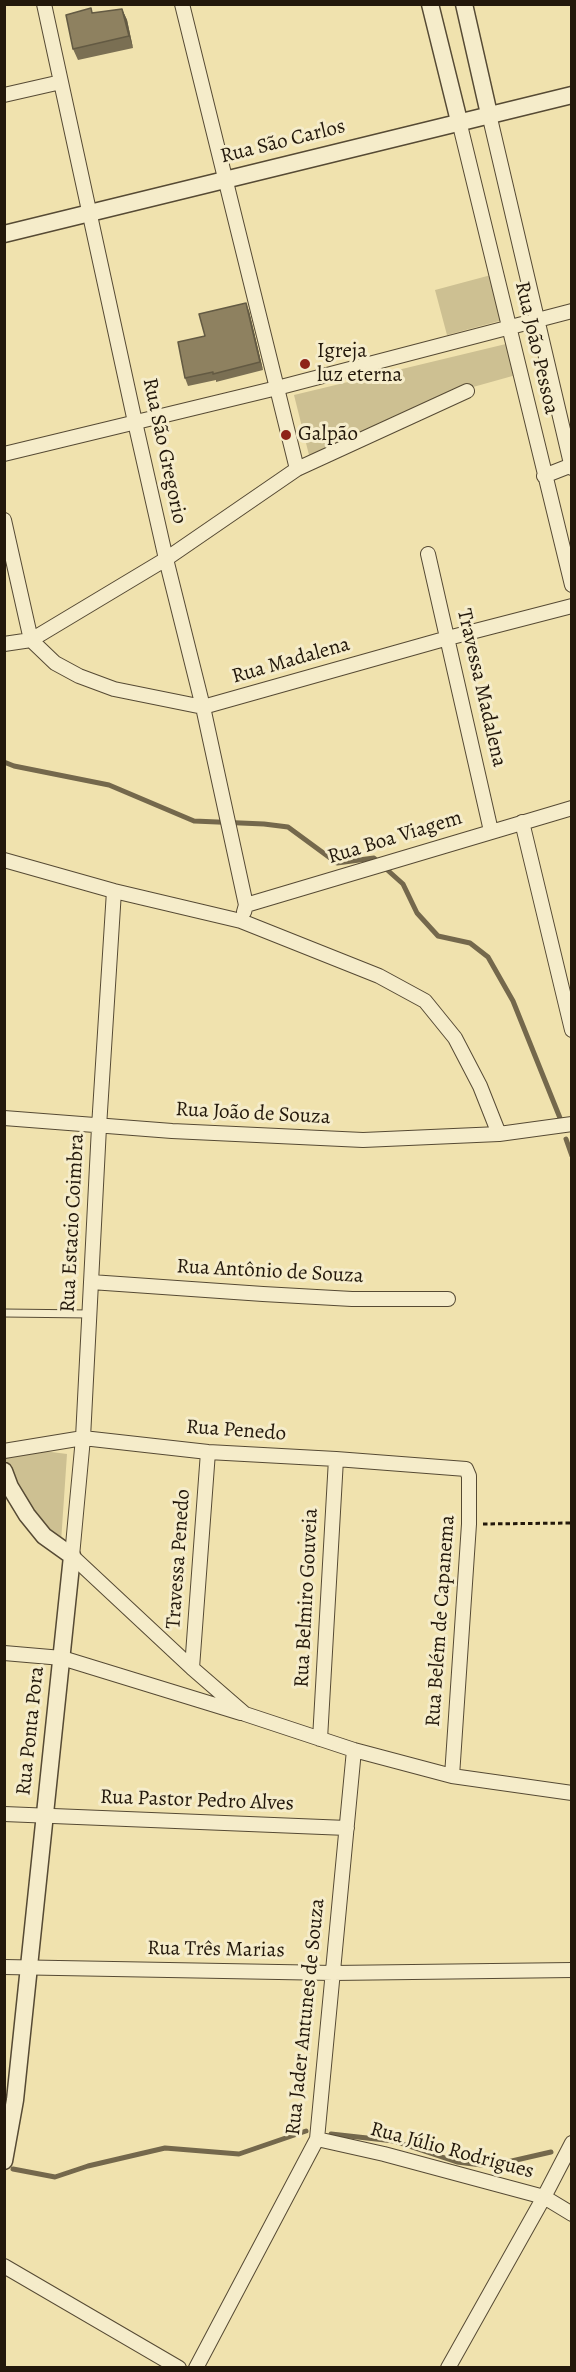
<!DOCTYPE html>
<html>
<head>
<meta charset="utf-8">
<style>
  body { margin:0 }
  #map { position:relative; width:576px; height:2372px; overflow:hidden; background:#f0e2ae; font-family:Alegreya,serif }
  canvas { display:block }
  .frame { position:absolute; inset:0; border:6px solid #23180b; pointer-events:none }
</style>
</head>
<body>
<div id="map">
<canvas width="576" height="2372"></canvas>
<div class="frame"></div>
</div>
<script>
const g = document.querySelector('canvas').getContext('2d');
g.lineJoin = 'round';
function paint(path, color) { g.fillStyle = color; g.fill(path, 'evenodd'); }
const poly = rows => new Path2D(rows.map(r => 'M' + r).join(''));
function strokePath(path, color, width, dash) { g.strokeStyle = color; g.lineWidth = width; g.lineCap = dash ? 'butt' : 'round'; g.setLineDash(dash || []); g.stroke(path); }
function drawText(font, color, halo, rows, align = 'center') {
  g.font = font + ' Alegreya,serif'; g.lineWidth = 6; g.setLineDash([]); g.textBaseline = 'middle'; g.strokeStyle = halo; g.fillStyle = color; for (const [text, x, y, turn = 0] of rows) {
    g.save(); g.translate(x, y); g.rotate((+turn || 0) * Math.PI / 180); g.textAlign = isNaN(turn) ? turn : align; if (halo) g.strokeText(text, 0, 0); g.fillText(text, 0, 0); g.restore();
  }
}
const green = poly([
  [491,275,503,320,447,335,435,290],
  [510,343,516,375,466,389,310,459,294,395],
  [5,1446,67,1454,61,1542,32,1517,5,1458]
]);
const stream = poly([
  [4,762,14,766,109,785,194,821,264,824,288,827,337,863,374,858,403,884,417,913,438,936,470,943,488,957,513,1001,560,1118],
  [566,1139,572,1156],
  [331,2134,394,2141,457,2162,490,2166,551,2152],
  [13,2169,55,2177,88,2166,165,2148,239,2154,306,2131]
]);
const path = poly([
  [483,1524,572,1523]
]);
const service = poly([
  [4,1313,90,1314]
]);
const minor = poly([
  [44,4,135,422,166,559,203,707,246,905],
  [182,4,297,469],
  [4,95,61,82],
  [489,114,572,468],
  [459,121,572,585],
  [4,454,277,388,572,311],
  [544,476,572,465],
  [4,520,31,640],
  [428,554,491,831],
  [31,640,55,663,79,676,114,689,203,707,448,638,572,606],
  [4,644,31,640,166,559,297,469,467,391],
  [522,822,572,1030],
  [4,860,114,891,241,921,379,976,425,1001,455,1038,480,1086,499,1134],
  [114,891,99,1127,83,1438,72,1556,192,1668,245,1714,354,1750,452,1776,572,1793],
  [244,912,246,905,572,808],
  [4,1118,172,1131,363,1140,499,1134,572,1124],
  [91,1282,263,1294,352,1299,448,1299],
  [4,1451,83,1438,208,1452,336,1459,466,1469,469,1476,469,1524,452,1776],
  [4,1653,62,1658,241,1713],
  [192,1668,208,1452],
  [320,1739,336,1459],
  [4,1814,347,1828],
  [4,1967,333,1973,572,1970],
  [317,2139,384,2154,544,2197,572,2214],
  [4,2266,179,2368],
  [196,2368,317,2139,354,1750],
  [448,2368,544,2197,572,2143]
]);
const tertiary = poly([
  [430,4,459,121],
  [464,4,489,114],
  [4,234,572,95],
  [4,1471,10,1487,27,1515,44,1536,72,1556,15,2100,4,2161]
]);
const wall = poly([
  [122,9,127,20,133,48,78,60,73,49,93,13],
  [249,311,263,370,216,382,216,380,188,386,185,378,205,336]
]);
const shadedWall = poly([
  [122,9,127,20,133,48,129,36],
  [246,303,249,311,263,370,260,362]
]);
const building = poly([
  [91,8,92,13,122,9,129,36,73,49,66,15,91,8],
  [246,303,260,362,213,374,213,372,185,378,178,342,205,336,199,314,246,303]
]);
const markers = [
  [305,364,6,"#8f2418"],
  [286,435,6,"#8f2418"]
];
const streetNames = [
  ["Rua São Carlos",283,142,-14],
  ["Rua João Pessoa",536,348,77],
  ["Rua São Gregorio",164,451,78],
  ["Rua Madalena",291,661,-16],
  ["Travessa Madalena",481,688,77],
  ["Rua Boa Viagem",395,838,-17],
  ["Rua João de Souza",253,1114,3],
  ["Rua Estacio Coimbra",73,1223,-87],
  ["Rua Antônio de Souza",270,1272,3],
  ["Rua Penedo",236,1431,4],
  ["Travessa Penedo",179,1559,-86],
  ["Rua Belmiro Gouveia",307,1598,-87],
  ["Rua Belém de Capanema",441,1621,-86],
  ["Rua Ponta Pora",31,1731,-84],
  ["Rua Pastor Pedro Alves",197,1801,2],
  ["Rua Três Marias",216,1950,1],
  ["Rua Jader Antunes de Souza",306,2017,-84],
  ["Rua Júlio Rodrigues",452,2151,15]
];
const poiNames = [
  ["Igreja",317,352],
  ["luz eterna",317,376],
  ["Galpão",298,435]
];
paint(green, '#cdc092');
strokePath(stream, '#74684c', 5);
strokePath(service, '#564a34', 9);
strokePath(minor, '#564a34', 16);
strokePath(tertiary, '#564a34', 19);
strokePath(path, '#23180b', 3, [4.5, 3]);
strokePath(service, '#f5ecca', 7);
strokePath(minor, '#f5ecca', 14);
strokePath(tertiary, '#f5ecca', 16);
paint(wall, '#7a6f53');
paint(shadedWall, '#635a43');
paint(building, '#8e8160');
strokePath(building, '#635a43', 1.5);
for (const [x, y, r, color] of markers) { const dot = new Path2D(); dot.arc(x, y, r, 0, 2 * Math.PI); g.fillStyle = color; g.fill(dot); strokePath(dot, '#f5ecca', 2); }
drawText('21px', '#23180b', '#f5ecca', streetNames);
drawText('21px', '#23180b', '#f5ecca', poiNames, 'left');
</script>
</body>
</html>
